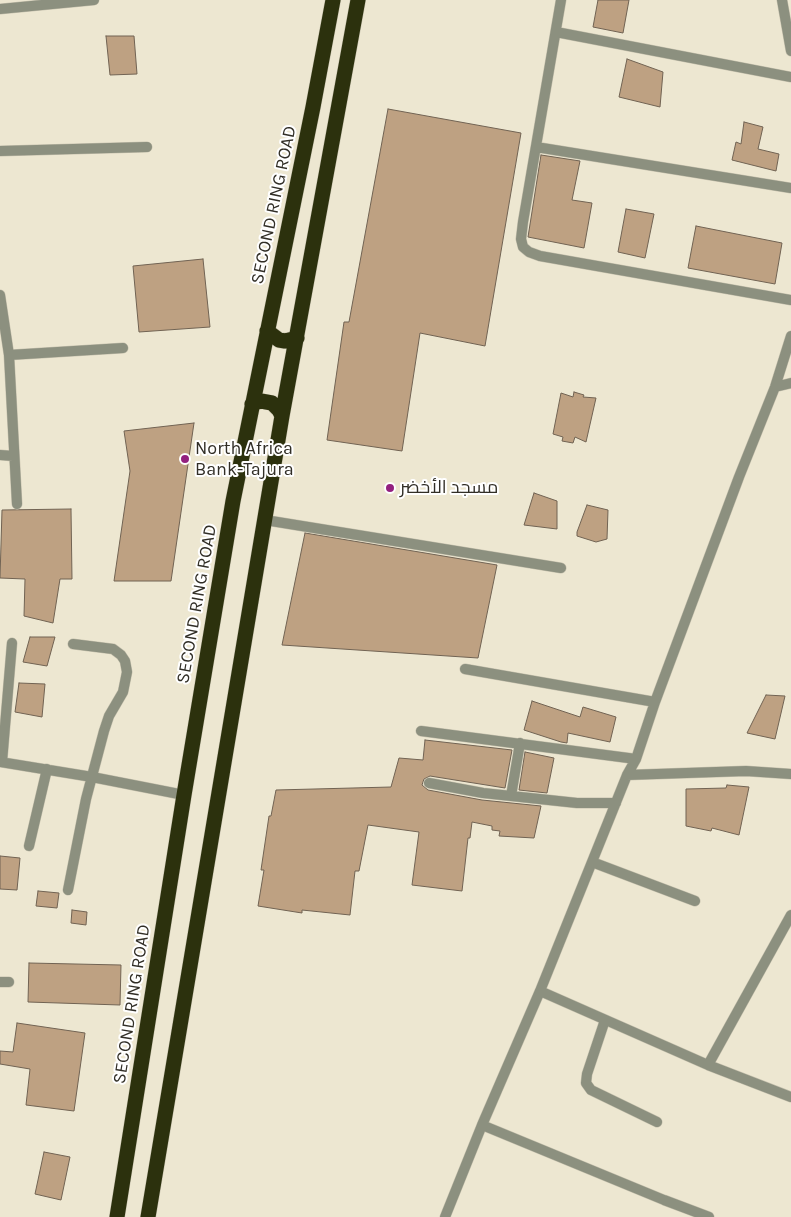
<!DOCTYPE html>
<html>
<head>
<meta charset="utf-8">
<style>
  body { margin:0 }
  canvas { display:block; background:#ede7d1 }
</style>
</head>
<body>
<canvas width="791" height="1217"></canvas>
<script>
const g = document.querySelector('canvas').getContext('2d');
g.lineJoin = 'round';
function paint(path, color) { g.fillStyle = color; g.fill(path, 'evenodd'); }
const poly = rows => new Path2D(rows.map(r => 'M' + r).join(''));
function strokePath(path, color, width, dash) { g.strokeStyle = color; g.lineWidth = width; g.lineCap = dash ? 'butt' : 'round'; g.setLineDash(dash || []); g.stroke(path); }
function drawText(font, color, halo, rows, align = 'center') {
  g.font = font + ' Karla,Cairo,sans-serif'; g.lineWidth = 4; g.setLineDash([]); g.textBaseline = 'middle'; g.strokeStyle = halo; g.fillStyle = color; for (const [text, x, y, turn = 0] of rows) {
    g.save(); g.translate(x, y); g.rotate((+turn || 0) * Math.PI / 180); g.textAlign = isNaN(turn) ? turn : align; if (halo) g.strokeText(text, 0, 0); g.fillText(text, 0, 0); g.restore();
  }
}
const building = poly([
  [598,0,629,0,623,33,593,27,598,0],
  [106,36,134,36,137,74,110,75,106,36],
  [627,59,663,72,660,107,619,97,627,59],
  [388,109,521,133,485,346,420,333,402,451,327,440,344,322,349,322,388,109],
  [744,122,763,127,758,149,779,154,776,171,732,160,736,142,741,144,744,122],
  [541,155,580,161,572,200,592,203,584,248,528,237,541,155],
  [626,209,654,214,645,258,618,252,626,209],
  [696,226,782,243,775,284,688,268,696,226],
  [203,259,210,327,139,332,133,266,203,259],
  [574,392,584,395,583,397,596,398,586,442,575,437,573,443,562,441,563,437,553,434,561,393,573,397,574,392],
  [194,423,171,581,114,581,130,471,124,431,194,423],
  [534,493,557,501,557,529,524,525,534,493],
  [587,505,608,510,607,539,596,542,577,536,577,532,587,505],
  [71,509,72,579,60,579,53,623,24,616,25,579,0,578,2,510,71,509],
  [305,533,497,565,478,658,282,645,305,533],
  [30,637,55,637,47,666,23,662,30,637],
  [19,683,45,684,42,717,15,712,19,683],
  [766,695,785,696,775,739,747,733,766,695],
  [532,701,580,717,583,707,616,717,610,742,568,733,567,743,561,742,524,730,532,701],
  [425,740,512,750,505,788,430,776,424,779,422,785,428,790,482,800,541,806,534,838,499,836,500,831,492,830,492,826,472,822,470,838,468,838,462,891,412,885,419,832,368,825,359,871,355,871,350,915,302,910,302,913,258,906,264,870,261,870,269,816,271,816,276,790,391,787,399,758,423,760,425,740],
  [525,752,554,758,547,793,519,790,525,752],
  [727,785,749,787,739,835,712,828,711,831,686,826,686,789,726,788,727,785],
  [0,856,20,858,17,890,0,889,0,856],
  [38,891,59,893,57,908,36,906,38,891],
  [72,910,87,912,86,925,71,923,72,910],
  [29,963,121,965,120,1005,28,1002,29,963],
  [17,1023,85,1033,74,1111,26,1105,30,1069,0,1064,0,1051,13,1052,17,1023],
  [44,1152,70,1157,61,1200,35,1194,44,1152]
]);
const street = poly([
  [561,0,523,222,521,239,523,247,529,252,540,256,791,300],
  [782,0,791,51],
  [0,9,94,0],
  [556,32,791,77],
  [536,147,791,188],
  [0,151,147,147],
  [0,295,9,355,17,504],
  [9,355,123,348],
  [775,387,791,383],
  [0,455,13,456],
  [265,520,561,568],
  [465,669,655,702],
  [421,731,636,759],
  [0,762,92,777,184,795],
  [2,762,12,643],
  [627,775,746,771,791,774],
  [429,783,483,793,577,803,616,803],
  [511,796,520,743],
  [29,846,47,769],
  [592,862,695,901],
  [68,890,86,799,104,731,109,716,123,692,127,672,125,661,121,655,113,649,73,644],
  [0,982,9,982],
  [540,991,708,1065,791,1097],
  [605,1020,587,1074,586,1083,591,1090,657,1122],
  [708,1065,791,915],
  [482,1125,664,1200,709,1217],
  [445,1217,482,1125,540,991,627,775,636,759,655,702,739,477,775,387,791,336]
]);
const highway = poly([
  [267,331,279,340,285,341,297,338],
  [252,404,261,401,272,403,279,410,282,416],
  [117,1217,184,795,233,501,313,107,333,0],
  [148,1217,282,416,358,0]
]);
const markers = [
  [185,459,5,"#93207f"],
  [390,488,5,"#93207f"]
];
const streetNames = [
  ["SECOND RING ROAD",274,205,-78],
  ["SECOND RING ROAD",197,604,-80],
  ["SECOND RING ROAD",132,1004,-81]
];
const poiNames = [
  ["North Africa",195,449],
  ["Bank-Tajura",195,470],
  ["مسجد الأخضر",400,488]
];
paint(building, '#bea182');
strokePath(building, '#716353', 1);
strokePath(street, '#c7c2af', 11);
strokePath(highway, '#c7c2af', 16);
strokePath(street, '#8c907f', 10);
strokePath(highway, '#2c310d', 15);
for (const [x, y, r, color] of markers) { const dot = new Path2D(); dot.arc(x, y, r, 0, 2 * Math.PI); g.fillStyle = color; g.fill(dot); strokePath(dot, '#fff', 2); }
drawText('18px', '#312e26', '#fff', streetNames);
drawText('18px', '#312e26', '#fff', poiNames, 'left');
</script>
</body>
</html>
